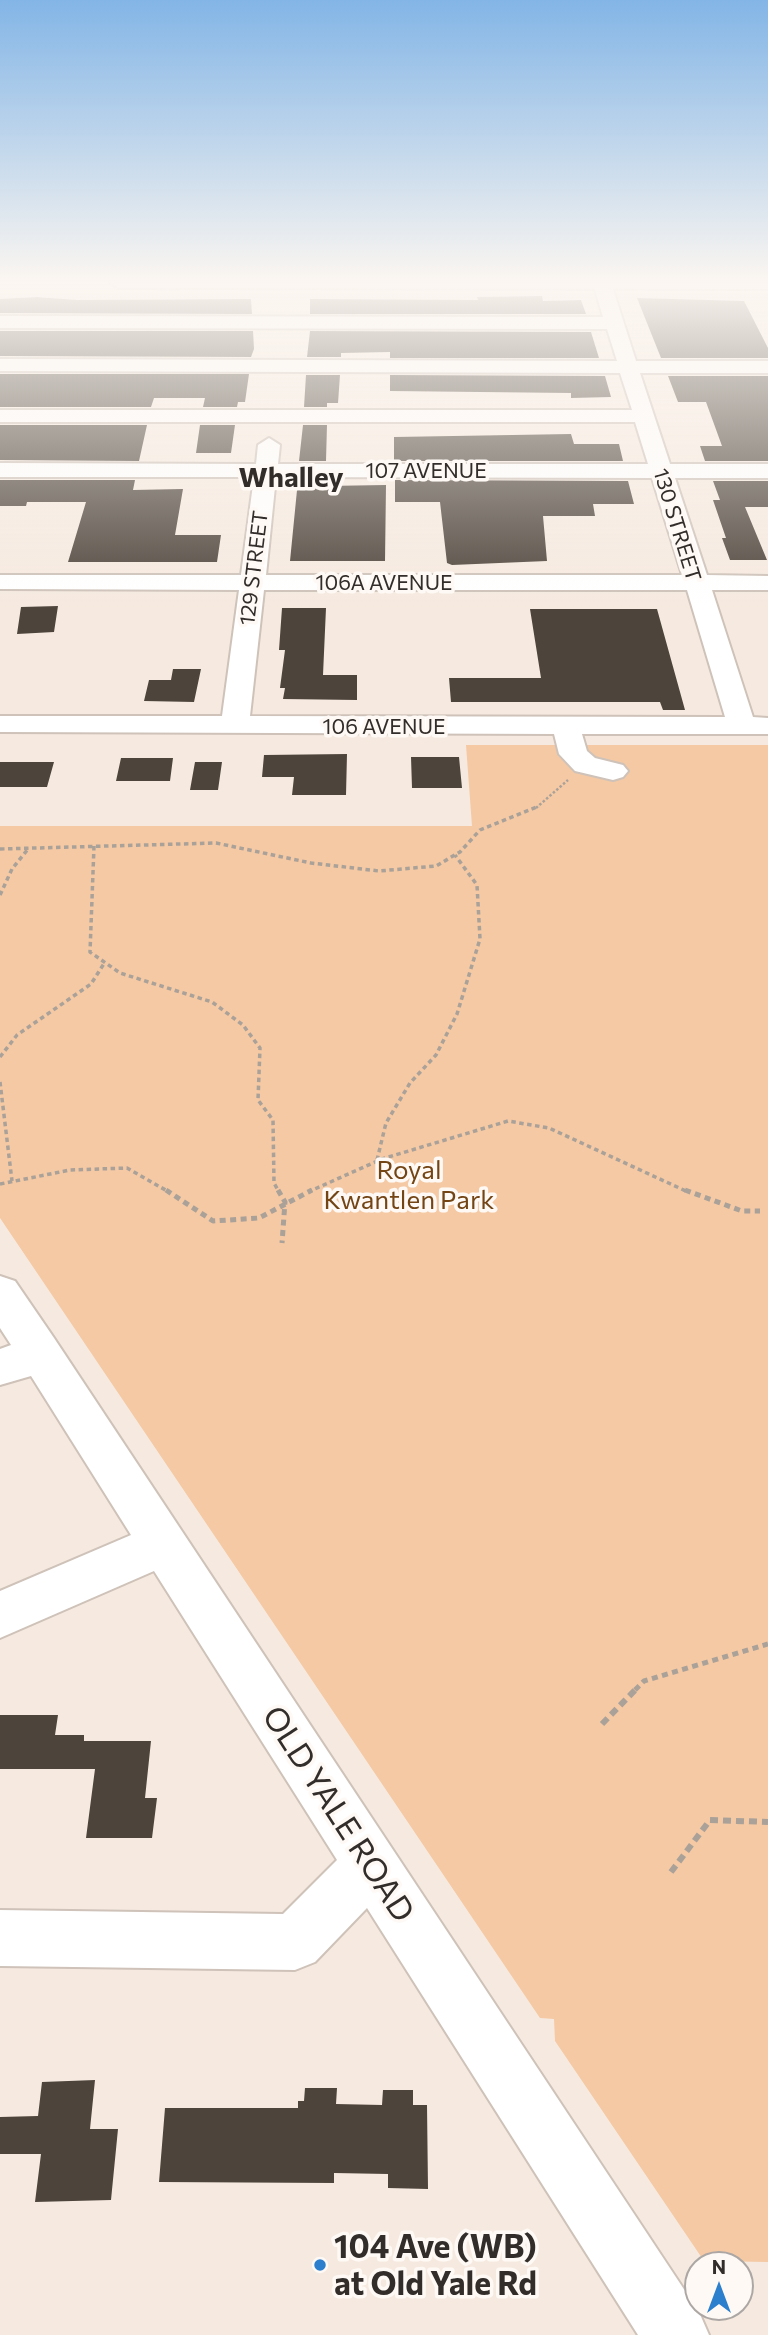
<!DOCTYPE html>
<html>
<head>
<meta charset="utf-8">
<style>
  body { margin:0 }
  #map { position:relative; width:768px; height:2335px; overflow:hidden; background:#f6eae0; font-family:Commissioner,sans-serif }
  canvas { display:block }
  .north { position:absolute; left:684px; top:2251px; width:70px; height:70px; box-sizing:border-box; background:#fef9f5; border:2px solid #aca7a4; border-radius:50%; rotate:0deg; font-size:19px; font-weight:700; line-height:28px; text-align:center; color:#322d2a }
  .north::after { content:''; display:block; margin:auto; width:24px; height:32px; background:#2c7fcd; clip-path:polygon(50% 0,100% 100%,50% 72%,0 100%) }
</style>
</head>
<body>
<div id="map">
<canvas width="768" height="2335"></canvas>
<div class="north">N</div>
</div>
<script>
const g = document.querySelector('canvas').getContext('2d');
g.lineJoin = 'round';
function paint(path, color) { g.fillStyle = color; g.fill(path, 'evenodd'); }
const poly = rows => new Path2D(rows.map(r => 'M' + r).join(''));
function strokePath(path, color, width, dash) { g.strokeStyle = color; g.lineWidth = width; g.lineCap = dash ? 'butt' : 'round'; g.setLineDash(dash || []); g.stroke(path); }
function drawText(font, color, halo, rows, align = 'center') {
  g.font = font + ' Commissioner,sans-serif'; g.lineWidth = 7; g.setLineDash([]); g.textBaseline = 'middle'; g.strokeStyle = halo; g.fillStyle = color; for (const [text, x, y, turn = 0] of rows) {
    g.save(); g.translate(x, y); g.rotate((+turn || 0) * Math.PI / 180); g.textAlign = isNaN(turn) ? turn : align; if (halo) g.strokeText(text, 0, 0); g.fillText(text, 0, 0); g.restore();
  }
}
const green = poly([
  [466,745,768,745,768,2262,704,2261,555,2041,554,2019,540,2018,0,1218,0,826,472,826]
]);
const building = poly([
  [542,296,543,301,581,300,586,314,310,314,310,299,478,300,477,297],
  [37,297,77,300,251,299,252,314,0,313,0,299],
  [637,298,744,301,768,348,768,358,661,358],
  [0,331,253,331,254,349,251,357,0,356],
  [310,331,591,332,599,358,390,358,390,352,341,353,341,357,307,357],
  [0,374,249,374,245,402,238,402,237,407,203,407,205,398,154,398,151,407,0,407],
  [306,375,340,375,338,403,327,403,327,407,304,407],
  [390,375,605,376,611,397,571,398,571,393,390,391],
  [668,376,768,376,768,461,705,461,700,446,722,446,706,402,678,402],
  [0,425,147,425,139,461,0,460],
  [200,425,235,425,231,453,196,453],
  [303,425,327,425,326,461,299,461],
  [571,434,574,444,619,444,623,461,394,461,394,437],
  [0,480,135,480,133,490,183,489,175,535,221,535,217,562,68,562,86,502,27,502,26,506,0,506],
  [298,480,325,480,325,486,386,485,385,561,290,561],
  [395,480,628,481,634,504,593,504,595,516,543,516,547,561,452,565,447,563,440,502,395,502],
  [713,481,768,481,768,507,745,507,767,560,730,560,722,538,726,538,713,500,720,500],
  [58,606,54,632,17,634,21,607],
  [282,608,326,608,323,675,357,675,357,700,283,699,285,688,280,688,285,650,279,650],
  [530,609,657,609,685,710,663,710,660,702,451,702,449,678,541,678],
  [173,669,201,669,194,702,144,701,149,680,171,680],
  [347,754,346,795,292,795,294,777,262,777,264,755],
  [411,757,459,757,462,788,412,788],
  [121,758,173,758,170,781,116,781],
  [0,762,54,762,47,787,0,787],
  [195,762,222,762,218,790,190,790],
  [0,1715,58,1715,55,1735,84,1735,84,1741,151,1741,145,1798,157,1798,152,1838,86,1838,95,1769,0,1769],
  [95,2080,90,2129,118,2129,111,2200,35,2202,41,2154,0,2154,0,2117,38,2116,42,2082],
  [305,2088,337,2088,336,2104,382,2105,383,2090,413,2090,413,2105,427,2105,428,2189,388,2188,388,2174,334,2173,334,2183,159,2182,165,2108,298,2108,298,2101,304,2101]
]);
const pathFar3 = poly([
  [536,808,568,780]
]);
const pathFar2 = poly([
  [94,846,90,952,120,973,212,1002,243,1025,260,1048,258,1100,273,1120,274,1183,279,1192],
  [0,849,216,843,311,863,379,871,436,866,460,852,480,830,539,806],
  [0,895,12,869,28,849],
  [0,1057,17,1035,91,984,105,962],
  [0,1082,12,1181],
  [377,1160,386,1123,410,1083,436,1055,457,1014,480,939,477,885,455,855],
  [0,1184,70,1170,127,1168,169,1192],
  [308,1192,382,1159,508,1121,549,1128,688,1192]
]);
const pathFar1 = poly([
  [166,1190,213,1221,259,1218,312,1190],
  [278,1190,285,1202,282,1243],
  [685,1190,742,1211,760,1211],
  [635,1690,644,1681,768,1644]
]);
const path = poly([
  [602,1724,637,1688],
  [671,1872,710,1820,768,1822]
]);
const minor = poly([
  [593,283,611,283,636,361,768,361,768,373,640,373,670,464,768,464,768,478,675,478,707,575,768,576,768,590,712,590,753,717,768,718,768,734,582,734,587,751,595,758,623,765,628,771,623,777,613,780,575,771,559,754,554,734,0,732,0,716,222,716,239,590,0,589,0,575,241,575,254,477,0,477,0,463,256,464,258,445,269,438,280,445,278,464,648,464,635,422,0,422,0,410,632,410,620,373,0,371,0,359,617,361,607,329,0,328,0,316,603,317,593,283],
  [276,477,652,478,682,575,266,575,276,477],
  [264,590,687,590,725,717,250,716,264,590],
  [0,1276,15,1281,54,1338,699,2312,709,2335,638,2335,367,1908,315,1962,295,1970,0,1966,0,1910,283,1914,337,1860,154,1571,0,1638,0,1591,131,1535,31,1376,0,1385,0,1349,11,1345,0,1328,0,1276]
]);
const major = poly([
  [110,283,768,283,768,289,119,288,110,283]
]);
const markers = [
  [320,2265,7,"#2c7fcd"]
];
const farStreetnames = [
  ["107 AVENUE",426,471],
  ["130 STREET",677,525,73],
  ["129 STREET",254,568,-83],
  ["106A AVENUE",384,583],
  ["106 AVENUE",384,727]
];
const parkNames = [
  ["Royal",409,1170],
  ["Kwantlen Park",409,1200]
];
const farDistrictnames = [
  ["Whalley",291,478]
];
const nearStreetnames = [
  ["OLD YALE ROAD",338,1814,57]
];
const nearPoinames = [
  ["104 Ave (WB)",334,2247],
  ["at Old Yale Rd",334,2284]
];
paint(green, '#f4c9a4');
paint(building, '#4d443b');
strokePath(minor, '#cec2b9', 4);
strokePath(major, '#cec2b9', 4);
strokePath(pathFar3, '#aaa199', 2.5, [2.5, 2]);
strokePath(pathFar2, '#aaa199', 3.5, [4.5, 3.5]);
strokePath(pathFar1, '#aaa199', 5, [6, 4.5]);
strokePath(path, '#aaa199', 6, [8, 5]);
paint(minor, '#fff');
paint(major, '#fff');
const sky = g.createLinearGradient(0, 0, 0, 609);
sky.addColorStop(0, '#83b5e6');
sky.addColorStop(0.46, '#fbf6f1');
sky.addColorStop(1, '#fbf6f100');
g.fillStyle = sky;
g.fillRect(0, 0, 768, 609);
for (const [x, y, r, color] of markers) { const dot = new Path2D(); dot.arc(x, y, r, 0, 2 * Math.PI); g.fillStyle = color; g.fill(dot); strokePath(dot, '#fef9f5', 2.5); }
drawText('21px', '#322d2a', '#fef9f5', farStreetnames);
drawText('26px', '#734515', '#fef9f5', parkNames);
drawText('bold 28px', '#322d2a', '#fef9f5', farDistrictnames);
drawText('32px', '#322d2a', '#fef9f5', nearStreetnames);
drawText('bold 32px', '#322d2a', '#fef9f5', nearPoinames, 'left');
</script>
</body>
</html>
